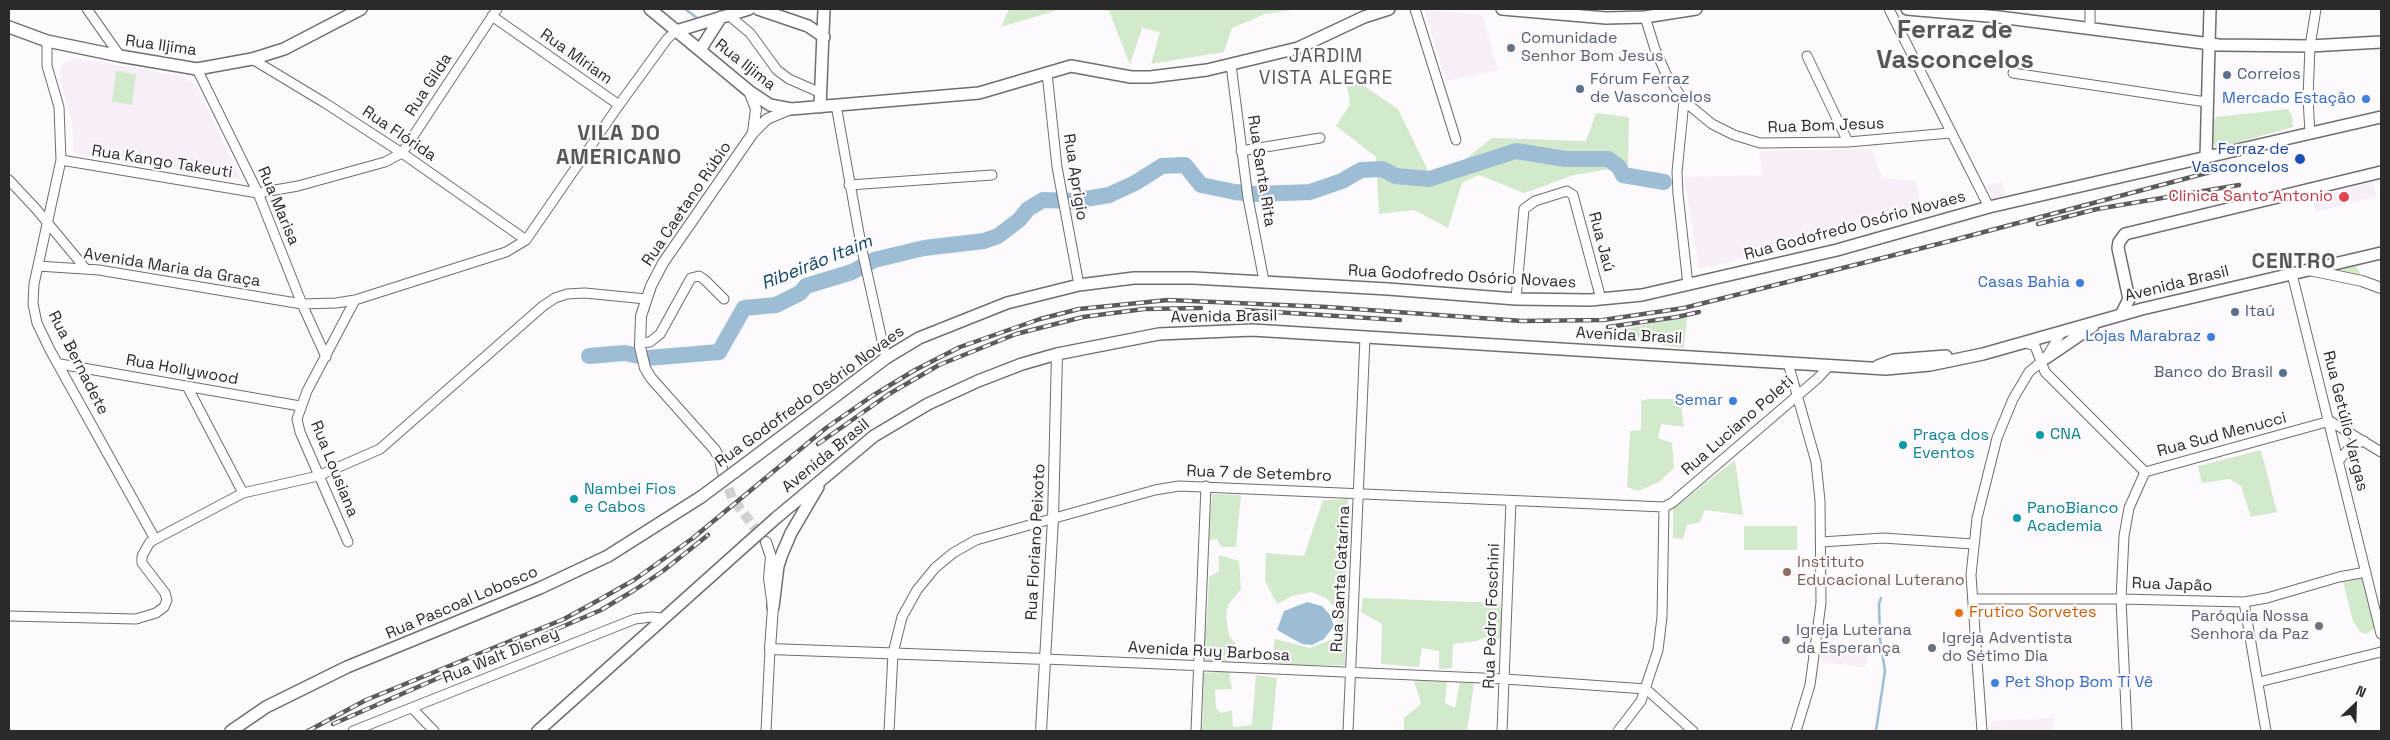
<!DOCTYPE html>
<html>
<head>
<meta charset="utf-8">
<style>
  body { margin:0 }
  #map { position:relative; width:2390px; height:740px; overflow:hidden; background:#fdfafd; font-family:"Space Grotesk",sans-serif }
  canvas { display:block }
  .frame { position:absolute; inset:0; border:10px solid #2b2a2b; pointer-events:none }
  .north { position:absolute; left:2330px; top:680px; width:50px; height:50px; -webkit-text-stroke:4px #fdfafd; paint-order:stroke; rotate:24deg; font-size:14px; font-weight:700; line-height:20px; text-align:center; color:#2b2a2b }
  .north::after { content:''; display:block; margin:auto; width:18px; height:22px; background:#2b2a2b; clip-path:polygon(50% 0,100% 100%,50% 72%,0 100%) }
</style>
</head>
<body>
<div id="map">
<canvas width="2390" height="740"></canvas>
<div class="frame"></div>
<div class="north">N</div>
</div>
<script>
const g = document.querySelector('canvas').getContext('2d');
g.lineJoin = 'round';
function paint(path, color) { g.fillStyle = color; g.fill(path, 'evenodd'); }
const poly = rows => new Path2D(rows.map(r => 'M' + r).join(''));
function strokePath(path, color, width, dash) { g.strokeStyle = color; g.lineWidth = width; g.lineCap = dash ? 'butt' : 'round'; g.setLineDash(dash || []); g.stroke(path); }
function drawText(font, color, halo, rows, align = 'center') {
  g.font = font + ' "Space Grotesk",sans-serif'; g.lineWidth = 4.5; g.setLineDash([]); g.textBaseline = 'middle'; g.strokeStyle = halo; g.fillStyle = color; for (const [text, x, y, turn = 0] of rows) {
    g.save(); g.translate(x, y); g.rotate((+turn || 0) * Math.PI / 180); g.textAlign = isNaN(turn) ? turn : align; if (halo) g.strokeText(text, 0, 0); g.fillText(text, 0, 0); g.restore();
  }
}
const built = poly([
  [1425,10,1482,15,1498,70,1446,81],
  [75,58,181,76,190,81,197,88,241,179,84,156,75,153,73,150,72,123,59,75,63,64],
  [1871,149,1883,179,1915,180,1924,215,1699,269,1684,177,1763,175,1759,151],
  [2002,182,2005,195,1993,199,1986,186],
  [2372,182,2377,196,2316,212,2312,198],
  [1825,647,1868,649,1866,668,1821,662],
  [2053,718,2053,731,1991,731,1990,721]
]);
const green = poly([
  [1009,9,1061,9,1001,27],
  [1097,9,1299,9,1265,14,1232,28,1224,52,1151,64,1160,32,1142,28,1130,65,1109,11],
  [116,71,136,74,132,105,112,102],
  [1345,73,1398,109,1429,173,1463,161,1492,138,1586,141,1596,113,1629,117,1628,166,1574,175,1524,193,1479,175,1462,183,1448,228,1414,210,1379,214,1376,157,1336,126,1350,104],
  [2288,109,2292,116,2293,127,2225,146,2217,147,2212,143,2213,123,2216,117],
  [2355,265,2362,276,2334,270],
  [1687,317,1684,348,1662,345,1660,338,1630,337,1623,341,1581,337],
  [1649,399,1680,399,1684,427,1661,424,1658,438,1672,443,1674,468,1659,482,1638,491,1627,487,1630,431,1641,430,1641,401],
  [2261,450,2277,512,2251,517,2241,486,2229,479,2202,483,2198,466],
  [1735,460,1743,515,1705,510,1700,522,1687,525,1683,539,1673,538,1673,509],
  [1212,494,1241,495,1236,547,1221,547,1217,539,1209,540],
  [1348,499,1345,665,1271,665,1275,639,1310,648,1333,639,1340,629,1336,609,1326,598,1311,592,1292,596,1277,604,1265,581,1266,553,1304,556,1323,500],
  [1744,526,1797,526,1797,550,1744,550],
  [1219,555,1239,561,1241,589,1228,605,1226,616,1229,636,1236,644,1233,658,1218,663,1204,659,1203,646,1207,619,1209,577,1219,571],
  [2362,578,2374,625,2374,629,2366,634,2360,632,2353,621,2343,582],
  [1363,598,1500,603,1504,640,1486,637,1477,641,1453,644,1452,668,1439,669,1439,651,1422,648,1419,667,1381,664,1382,624,1361,612],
  [1229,671,1232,689,1215,690,1216,708,1221,713,1232,710,1233,727,1252,725,1256,675,1277,678,1272,731,1202,731,1204,673],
  [1414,681,1447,682,1445,703,1455,708,1460,682,1474,684,1467,731,1404,731,1404,718,1421,704]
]);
const water = poly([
  [1307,602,1322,606,1330,615,1334,626,1324,639,1312,645,1302,644,1277,630,1284,611]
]);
const stream = poly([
  [685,9,700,20],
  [1876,731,1885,671,1880,639,1879,604,1881,598]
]);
const river = poly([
  [589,356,625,353,648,358,719,352,744,308,776,305,800,293,806,286,852,272,874,260,924,248,984,241,998,236,1019,220,1028,209,1043,200,1073,201,1109,195,1135,183,1162,166,1185,165,1201,185,1235,192,1256,194,1310,192,1342,181,1361,170,1382,169,1396,176,1429,179,1516,151,1566,159,1608,159,1619,167,1623,175,1664,182]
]);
const tertiaryTunnel = poly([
  [724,474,732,498,764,540]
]);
const minor = poly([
  [87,9,120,56],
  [1415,9,1456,140],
  [1889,9,1989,207],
  [2090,9,2090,28],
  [731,11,732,18,750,33,777,70,789,79,821,93],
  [492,16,619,105],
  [1645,17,1655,49,1666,74,1684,101,1677,172,1678,194,1688,285],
  [47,41,47,66,59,107,61,160,34,284,33,304,37,323,50,350,155,539],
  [1807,56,1848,142],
  [252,59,325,103,402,153,526,240],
  [1231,65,1248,198,1264,281],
  [197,69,258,193,302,304,326,357],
  [1047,73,1057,167,1079,285],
  [2013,73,2206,102],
  [1684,101,1712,124,1734,135,1760,143,1848,142,1950,133],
  [836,105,862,250,886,358],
  [2310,133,2308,98,2310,46,2316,9],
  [1241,151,1320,138],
  [61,160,258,193,298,186,385,162,402,153,497,9],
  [9,180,37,210,85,268],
  [849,185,992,175],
  [38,266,99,270,302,304,336,303,355,300,506,252,526,240,619,105,667,39,676,31],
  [2292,274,2381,634],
  [1516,299,1524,209,1535,201,1567,191,1573,195,1601,299],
  [2024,342,2035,346,2045,372,2145,472],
  [640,343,650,342,660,334,691,278,699,276,705,280,724,299],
  [1788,363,1816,462,1820,501,1821,603,1810,685,1796,731],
  [60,364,300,406],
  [187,386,243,493],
  [2340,459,2352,445,2364,441],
  [348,542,300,432,297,419,307,391,355,300],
  [1821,542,1883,538,1973,544],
  [1973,599,2121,599,2244,602,2267,598,2339,577,2366,572],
  [2244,602,2266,731],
  [9,616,136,619,156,613,164,607,167,600,165,593,142,563,142,556,150,542,243,493,318,476,380,449,543,306,555,298,567,294,585,293,646,299],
  [1045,659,1505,679,1646,689],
  [2259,682,2381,652],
  [1646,689,1693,731],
  [412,708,434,731],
  [353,731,635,619,651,617,662,618],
  [766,731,770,649],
  [889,731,893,653,902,617,917,590,935,568,953,553,976,540,1155,490,1179,486,1664,507,1672,503,1818,378,1830,365],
  [1196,731,1206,486],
  [1348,731,1365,338],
  [1502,731,1511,501],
  [1618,731,1641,701,1658,650,1662,617,1664,507],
  [1982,731,1971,575,1977,518,1997,438,2013,399,2029,372,2046,358,2062,331],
  [2127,731,2121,599,2124,536,2129,508,2145,472,2330,421,2381,452]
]);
const tertiary = poly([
  [749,91,756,109,753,132],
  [2309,270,2362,281,2381,288],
  [723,473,720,460,715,450,651,378,645,368,640,347,641,316,651,286,663,263,753,133,767,119,791,109],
  [766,542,771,557,769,578,773,607,770,649,1045,659],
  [1041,731,1053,519,1057,354]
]);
const secondary = poly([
  [650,9,749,91,770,105,791,109,979,93,1071,66,1131,77,1150,77,1207,70,1298,48,1364,17,1389,9],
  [758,9,808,26,824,37],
  [1502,9,1606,18,1645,17,1696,9],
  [1907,9,1999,17,2219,45,2310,46,2381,42],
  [9,27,47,41,120,56,197,69,252,59,284,49,361,9],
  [676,31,749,9],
  [700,50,721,17],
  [820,107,824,9],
  [2206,158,2210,9],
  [2121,315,2129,299,2118,248,2119,242,2125,234,2381,172],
  [2046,358,2093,326],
  [1878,366,1894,360,1946,356],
  [748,462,886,358,919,338,1007,303,1079,285,1134,278,1193,278,1388,289,1516,299,1590,300,1642,295,1837,250,1989,207,2381,117],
  [776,518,874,436,928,404,978,381,1022,364,1057,354,1159,334,1252,330,1886,369,1930,365,1983,354,2142,309,2381,253],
  [773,607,778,566,782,554,791,533,818,487],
  [231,731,266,707,347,667,540,588,608,556,701,497],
  [538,731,749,542]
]);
const rail = poly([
  [2038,224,2097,209,2239,185],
  [1243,310,1400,320],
  [1608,327,1677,317,1699,312],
  [818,444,889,394,939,365,1016,334,1083,317,1144,309,1201,308],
  [543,635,601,610,633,591,663,571,708,535],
  [333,724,443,676],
  [308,731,366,700,564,619,597,601,634,580,693,538,826,428,872,396,915,370,960,347,1040,319,1079,309,1168,300,1327,307,1522,321,1603,320,1684,308,1950,241,2233,166]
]);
const secondaryBridge = poly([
  [701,497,748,462],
  [749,542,776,518]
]);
const markers = [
  [1511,48,5,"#6b7280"],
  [2227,75,5,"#5c6f8a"],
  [1580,89,5,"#5c6f8a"],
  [2366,99,5,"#3f7fe0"],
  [2300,159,6,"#1a4fb4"],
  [2344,197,6,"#e0444e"],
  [2080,283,5,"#3f7fe0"],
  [2235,312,5,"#5c6f8a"],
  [2211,337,5,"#3f7fe0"],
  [2283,373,5,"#5c6f8a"],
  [1733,401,5,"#3f7fe0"],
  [2040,435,5,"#0f9aa8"],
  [1903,445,5,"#0f9aa8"],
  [574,499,5,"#0f9aa8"],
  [2017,518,5,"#0f9aa8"],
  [1787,572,5,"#8d6e63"],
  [1959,613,5,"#e8710a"],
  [2319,626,5,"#6b7280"],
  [1786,640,5,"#6b7280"],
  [1932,648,5,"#6b7280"],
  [1995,683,5,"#3f7fe0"]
];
const worshipNames = [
  ["Comunidade",1521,39],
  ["Senhor Bom Jesus",1521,57],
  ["Paróquia Nossa",2309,617,"right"],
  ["Senhora da Paz",2309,635,"right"],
  ["Igreja Luterana",1796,631],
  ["da Esperança",1796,649],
  ["Igreja Adventista",1942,639],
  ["do Sétimo Dia",1942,657]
];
const streetNames = [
  ["Rua Iljima",161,46,8],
  ["Rua Miriam",576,57,35],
  ["Rua Iljima",745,65,38],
  ["Rua Gilda",429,85,-57],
  ["Rua Bom Jesus",1826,126,-2],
  ["Rua Flórida",399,134,34],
  ["Rua Kango Takeuti",162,162,9],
  ["Rua Santa Rita",1261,171,81],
  ["Rua Aprigio",1075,177,81],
  ["Rua Caetano Rúbio",687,204,-56],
  ["Rua Marisa",278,206,67],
  ["Rua Godofredo Osório Novaes",1855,226,-15],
  ["Rua Jaú",1601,242,75],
  ["Avenida Maria da Graça",172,268,9],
  ["Rua Godofredo Osório Novaes",1462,277,3],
  ["Avenida Brasil",2177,284,-14],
  ["Avenida Brasil",1224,317,-1],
  ["Avenida Brasil",1629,336,3],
  ["Rua Bernadete",78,363,63],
  ["Rua Hollywood",182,370,10],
  ["Rua Godofredo Osório Novaes",810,397,-36],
  ["Rua Getúlio Vargas",2345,421,76],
  ["Rua Luciano Poleti",1738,426,-41],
  ["Rua Sud Menucci",2222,435,-15],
  ["Avenida Brasil",826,456,-39],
  ["Rua Lousiana",334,469,68],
  ["Rua 7 de Setembro",1259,474,2],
  ["Rua Floriano Peixoto",1036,542,-87],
  ["Rua Santa Catarina",1341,579,-87],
  ["Rua Japão",2172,585,2],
  ["Rua Pascoal Lobosco",462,603,-23],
  ["Rua Pedro Foschini",1492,616,-88],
  ["Avenida Ruy Barbosa",1209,652,3],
  ["Rua Walt Disney",501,656,-22]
];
const serviceNames = [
  ["Correios",2237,75],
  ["Fórum Ferraz",1590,80],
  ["de Vasconcelos",1590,98],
  ["Itaú",2245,312],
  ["Banco do Brasil",2273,373,"right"]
];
const shopNames = [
  ["Mercado Estação",2356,99],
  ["Casas Bahia",2070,283],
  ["Lojas Marabraz",2201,337],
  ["Semar",1723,401],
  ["Pet Shop Bom Ti Vê",2005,683,"left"]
];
const transitNames = [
  ["Ferraz de",2289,150],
  ["Vasconcelos",2289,168]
];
const healthNames = [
  ["Clinica Santo Antonio",2333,197]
];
const cultureNames = [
  ["CNA",2050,435],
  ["Praça dos",1913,436],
  ["Eventos",1913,454],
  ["Nambei Fios",584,490],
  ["e Cabos",584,508],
  ["PanoBianco",2027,509],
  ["Academia",2027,527]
];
const educationNames = [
  ["Instituto",1797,563],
  ["Educacional Luterano",1797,581]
];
const foodNames = [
  ["Frutico Sorvetes",1969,613]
];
const waterNames = [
  ["Ribeirão Itaim",817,263,-22]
];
const quarterNames = [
  ["JARDIM",1326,57],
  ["VISTA ALEGRE",1326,79]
];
const districtNames = [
  ["VILA DO",619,134],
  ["AMERICANO",619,158],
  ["CENTRO",2294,262]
];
const townNames = [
  ["Ferraz de",1955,31],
  ["Vasconcelos",1955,61]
];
paint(built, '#f7eef7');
paint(green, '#d3e9cb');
paint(water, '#9dbdd4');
strokePath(stream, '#9dbdd4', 2.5);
strokePath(river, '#9dbdd4', 16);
strokePath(tertiaryTunnel, '#d3d0d3', 10, [10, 5]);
strokePath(minor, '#706d70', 11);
strokePath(tertiary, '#706d70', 12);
strokePath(secondary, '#706d70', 14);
strokePath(minor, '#fff', 9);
strokePath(tertiary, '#fff', 10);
strokePath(secondary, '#fff', 11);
strokePath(rail, '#5c5a5c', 4.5);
strokePath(rail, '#fdfafd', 2.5, [8]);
strokePath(secondaryBridge, '#706d70', 14, []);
strokePath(secondaryBridge, '#fff', 11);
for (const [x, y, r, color] of markers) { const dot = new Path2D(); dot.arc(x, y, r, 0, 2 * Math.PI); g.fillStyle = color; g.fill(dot); strokePath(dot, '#fdfafd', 2); }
drawText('16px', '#5b616d', '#fdfafd', worshipNames, 'left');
drawText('16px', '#2b2a2b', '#fdfafd', streetNames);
drawText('16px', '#4e5e75', '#fdfafd', serviceNames, 'left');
drawText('16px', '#366cbe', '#fdfafd', shopNames, 'right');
drawText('16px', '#164399', '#fdfafd', transitNames, 'right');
drawText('16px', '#be3a42', '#fdfafd', healthNames, 'right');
drawText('16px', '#0d838f', '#fdfafd', cultureNames, 'left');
drawText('16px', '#785e54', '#fdfafd', educationNames, 'left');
drawText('16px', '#c56008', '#fdfafd', foodNames, 'left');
drawText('italic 18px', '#0c4565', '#fdfafd', waterNames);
g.letterSpacing = '1px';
drawText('19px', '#595659', '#fdfafd', quarterNames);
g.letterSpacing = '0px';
g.letterSpacing = '1px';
drawText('bold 21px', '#595659', '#fdfafd', districtNames);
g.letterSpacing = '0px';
drawText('bold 26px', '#595659', '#fdfafd', townNames);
</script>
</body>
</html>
